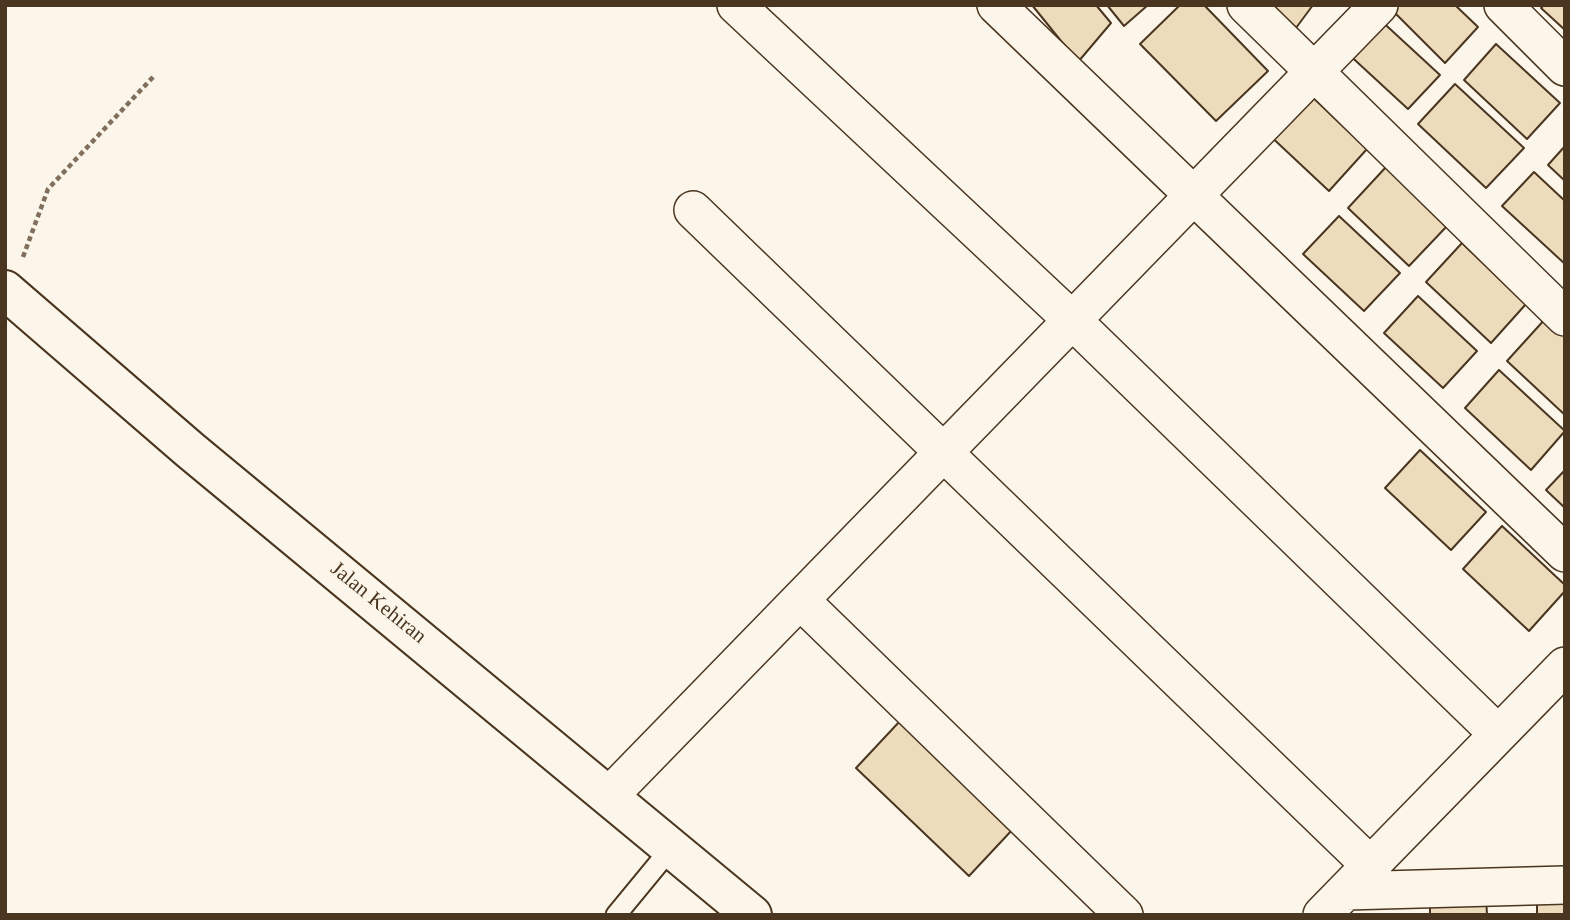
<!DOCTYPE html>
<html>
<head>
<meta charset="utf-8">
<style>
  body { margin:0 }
  #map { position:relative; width:1570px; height:920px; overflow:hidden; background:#fbf6e9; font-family:"Times New Roman",serif }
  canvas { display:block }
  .frame { position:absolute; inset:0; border:7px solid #4a3520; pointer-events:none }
</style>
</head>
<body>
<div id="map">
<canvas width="1570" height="920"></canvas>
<div class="frame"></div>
</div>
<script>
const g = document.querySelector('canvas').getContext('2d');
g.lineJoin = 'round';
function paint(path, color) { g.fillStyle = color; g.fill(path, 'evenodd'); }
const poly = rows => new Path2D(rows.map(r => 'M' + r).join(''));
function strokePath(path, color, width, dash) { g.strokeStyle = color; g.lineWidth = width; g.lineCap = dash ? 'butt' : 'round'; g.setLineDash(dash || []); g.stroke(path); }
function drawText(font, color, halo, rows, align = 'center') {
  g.font = font + ' "Times New Roman",serif'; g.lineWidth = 5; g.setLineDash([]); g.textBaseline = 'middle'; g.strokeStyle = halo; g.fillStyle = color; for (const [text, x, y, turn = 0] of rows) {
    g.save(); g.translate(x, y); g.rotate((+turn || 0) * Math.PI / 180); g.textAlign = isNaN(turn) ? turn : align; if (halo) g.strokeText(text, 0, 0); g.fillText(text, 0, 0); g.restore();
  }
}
const building = poly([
  [1032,5,1096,5,1111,23,1078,62,1032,5],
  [1107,5,1148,5,1124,26,1107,5],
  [1180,5,1204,5,1268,71,1216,121,1140,44,1180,5],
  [1264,5,1313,5,1293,32,1264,5],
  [1387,5,1455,5,1478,27,1445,63,1387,5],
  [1544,5,1565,5,1565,30,1541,8,1544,5],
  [1376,16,1440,75,1408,109,1344,50,1376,16],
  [1496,44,1560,103,1527,139,1464,80,1496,44],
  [1455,84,1524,148,1486,188,1418,124,1455,84],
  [1305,90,1367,149,1329,191,1266,132,1305,90],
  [1565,146,1565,181,1548,165,1565,146],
  [1386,167,1448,225,1409,266,1348,208,1386,167],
  [1534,172,1565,201,1565,264,1502,206,1534,172],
  [1339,216,1400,273,1364,311,1303,254,1339,216],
  [1462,243,1526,304,1491,343,1426,282,1462,243],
  [1418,296,1477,351,1443,388,1384,333,1418,296],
  [1546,318,1565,336,1565,415,1507,361,1546,318],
  [1499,370,1565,431,1531,470,1465,408,1499,370],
  [1420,450,1486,512,1451,550,1385,488,1420,450],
  [1565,470,1565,508,1546,490,1565,470],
  [1502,526,1565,585,1565,591,1529,631,1463,569,1502,526],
  [900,721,1013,829,969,876,856,768,900,721],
  [1565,892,1565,915,1537,915,1537,893,1565,892],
  [1486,896,1487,915,1430,915,1430,899,1486,896]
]);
const path = poly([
  [23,257,48,189,154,76]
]);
const service = poly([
  [616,915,672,847]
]);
const minor = poly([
  [736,5,1072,320,1498,734],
  [996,5,1565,553],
  [1246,5,1565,317],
  [1503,5,1565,67],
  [693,210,1371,866],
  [800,600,1124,915],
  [609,796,1379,5],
  [1346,891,1565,885],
  [1322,915,1565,666]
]);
const tertiary = poly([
  [5,290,190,450,752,915]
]);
const streetNames = [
  ["Jalan Kehiran",378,603,39]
];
paint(building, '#ecdcbc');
strokePath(building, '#4a3520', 2);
strokePath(service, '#4a3520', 23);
strokePath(minor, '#4a3520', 40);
strokePath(tertiary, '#4a3520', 42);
strokePath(path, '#7f6f5c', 4.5, [5, 3.5]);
strokePath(service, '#fbf6e9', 19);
strokePath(minor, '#fbf6e9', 37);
strokePath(tertiary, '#fbf6e9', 38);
drawText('21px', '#4a3520', '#fbf6e9', streetNames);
</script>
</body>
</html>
